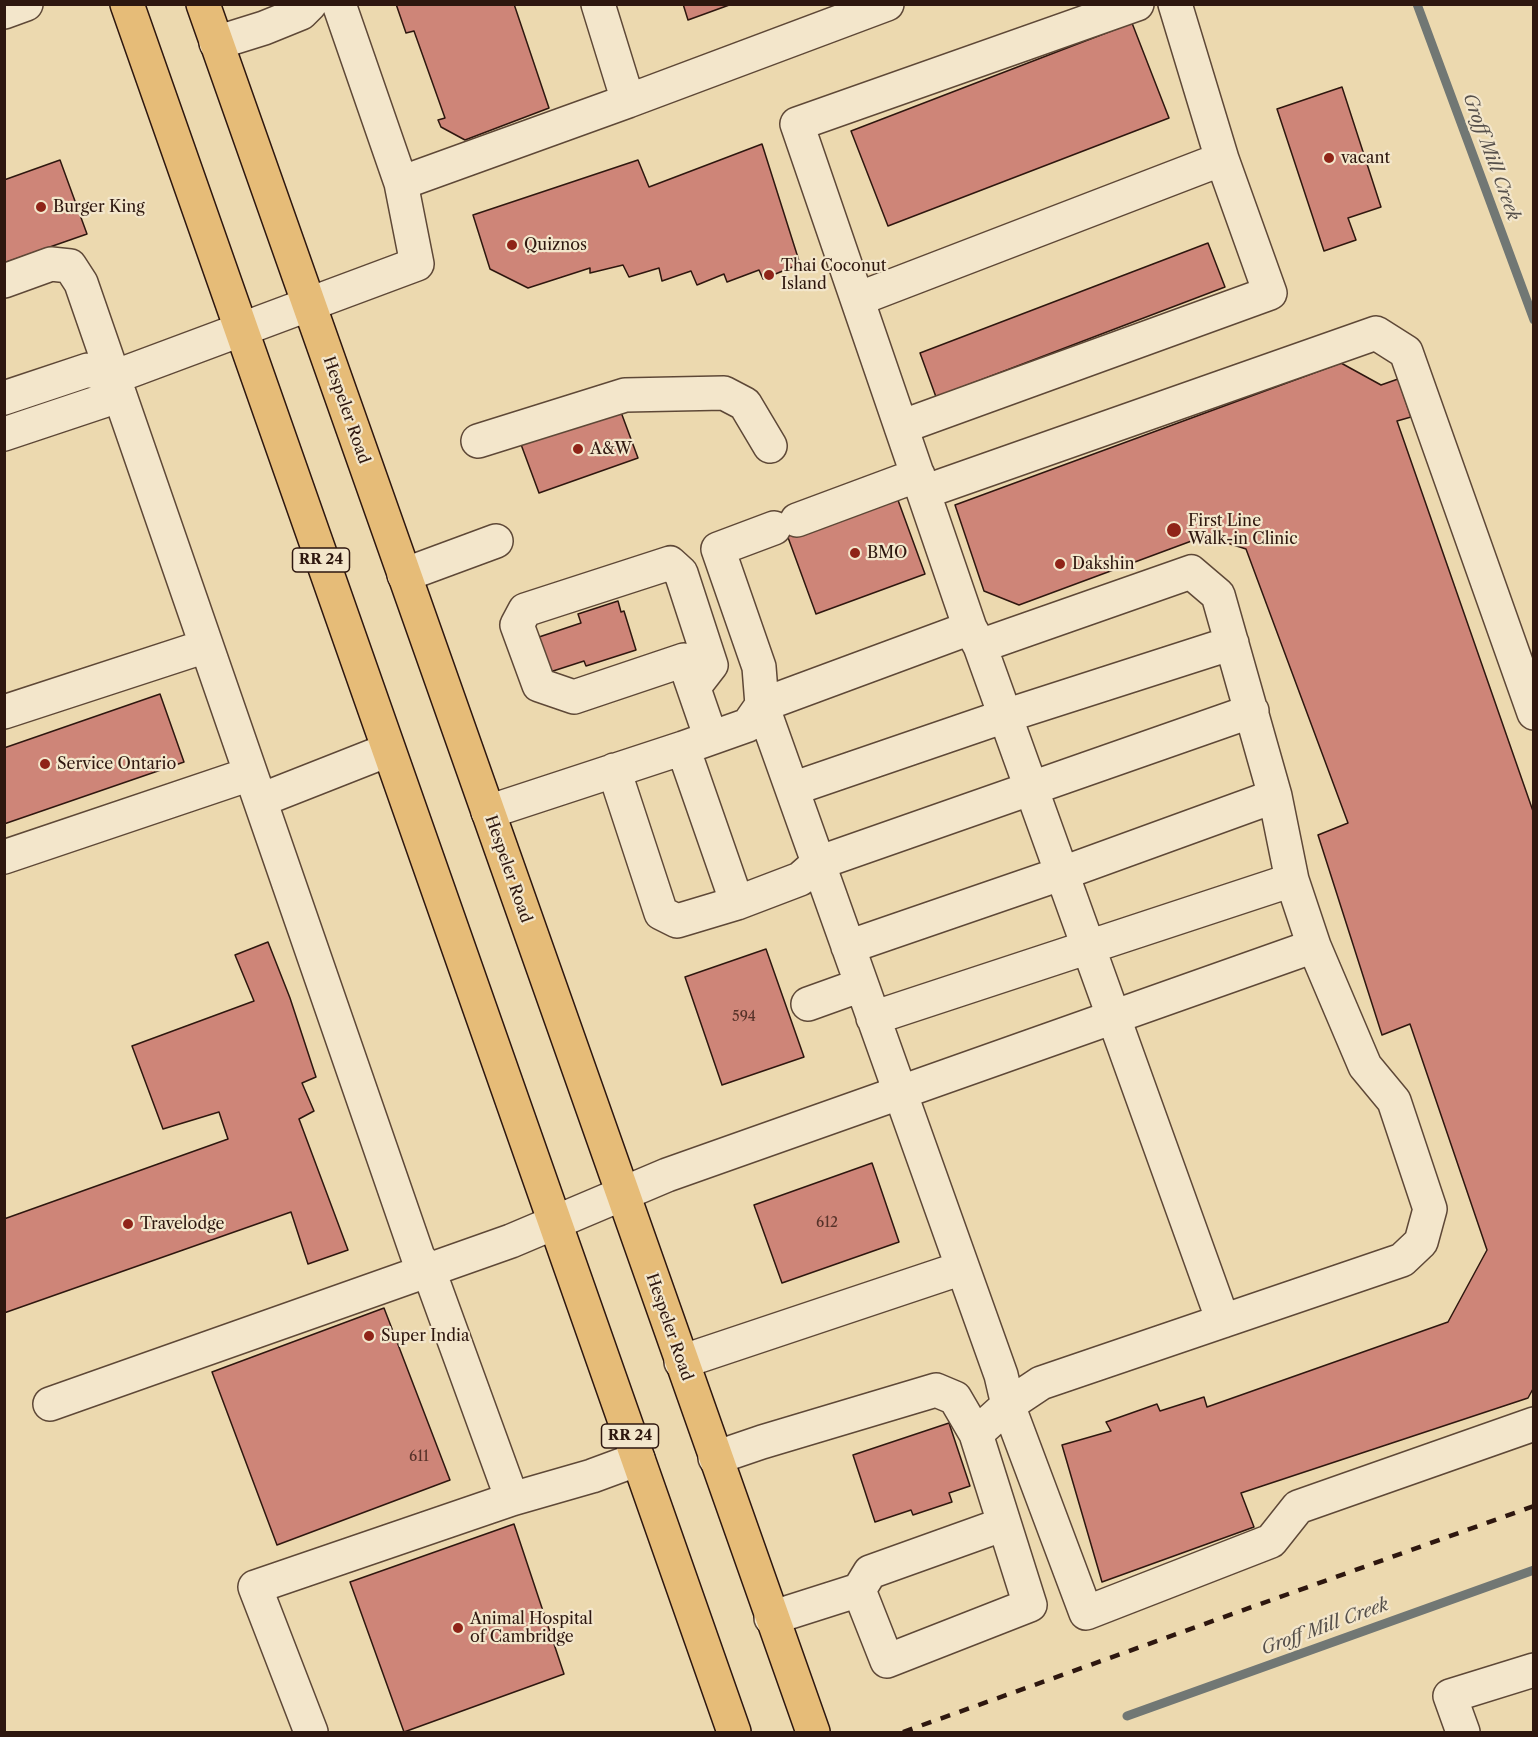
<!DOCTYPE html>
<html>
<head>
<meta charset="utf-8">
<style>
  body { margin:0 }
  #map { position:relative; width:1538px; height:1737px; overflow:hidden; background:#ecd9af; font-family:"Libre Caslon Text",serif }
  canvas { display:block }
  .frame { position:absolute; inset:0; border:6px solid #2e170f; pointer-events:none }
</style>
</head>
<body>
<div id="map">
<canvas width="1538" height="1737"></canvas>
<div class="frame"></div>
</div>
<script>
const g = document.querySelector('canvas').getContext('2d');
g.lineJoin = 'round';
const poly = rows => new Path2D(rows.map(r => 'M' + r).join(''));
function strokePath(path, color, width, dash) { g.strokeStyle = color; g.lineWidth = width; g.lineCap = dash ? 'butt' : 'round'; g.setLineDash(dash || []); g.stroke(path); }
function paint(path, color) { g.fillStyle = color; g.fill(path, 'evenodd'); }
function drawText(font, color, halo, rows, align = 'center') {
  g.font = font + ' "Libre Caslon Text",serif'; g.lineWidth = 4.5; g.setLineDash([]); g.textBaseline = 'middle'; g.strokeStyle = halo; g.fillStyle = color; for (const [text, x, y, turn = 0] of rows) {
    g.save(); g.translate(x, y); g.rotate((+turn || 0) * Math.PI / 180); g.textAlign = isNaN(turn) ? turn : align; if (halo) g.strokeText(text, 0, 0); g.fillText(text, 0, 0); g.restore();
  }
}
const stream = poly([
  [1417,4,1534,320],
  [1127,1716,1534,1570]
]);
const building = poly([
  [396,4,514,4,549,108,465,140,441,127,438,120,445,118,414,31,406,33,396,4],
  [683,4,732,4,688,20,683,4],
  [1132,23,1169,118,888,226,851,131,1132,23],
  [1342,87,1381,207,1348,218,1356,240,1324,251,1277,109,1342,87],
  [762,144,800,264,763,279,759,270,727,282,724,274,697,285,691,271,662,281,659,268,629,277,623,265,590,273,590,268,528,288,490,269,473,215,638,160,649,187,762,144],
  [60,160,87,234,4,263,4,180,60,160],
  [1208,243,1225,287,936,397,920,353,1208,243],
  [1341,363,1381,385,1398,379,1411,417,1397,421,1534,814,1534,1387,1528,1398,1241,1493,1254,1527,1102,1582,1062,1445,1111,1431,1106,1422,1157,1404,1160,1411,1204,1397,1207,1407,1448,1322,1487,1250,1410,1024,1382,1035,1318,835,1348,823,1246,549,1205,536,1019,605,984,591,955,505,1341,363],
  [618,404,638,458,539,493,519,439,618,404],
  [895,492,925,574,816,614,786,532,895,492],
  [618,601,621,612,624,611,636,650,586,666,584,661,550,672,539,637,581,623,578,614,618,601],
  [160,694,184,762,4,824,4,748,160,694],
  [268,942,290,998,316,1077,302,1083,314,1111,299,1119,348,1250,308,1264,291,1212,4,1313,4,1219,228,1139,219,1112,163,1129,132,1046,254,1001,235,955,268,942],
  [766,949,804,1057,722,1085,685,977,766,949],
  [872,1163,899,1242,782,1283,754,1205,872,1163],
  [384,1308,450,1480,277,1545,212,1372,384,1308],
  [949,1423,970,1486,949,1493,952,1502,913,1515,911,1510,875,1522,853,1455,949,1423],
  [514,1524,564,1674,404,1732,350,1582,514,1524]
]);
const minor = poly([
  [598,4,628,101,887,4],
  [4,12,26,4],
  [216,43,264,28,301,13,310,4],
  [401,183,628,101],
  [4,281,51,264,70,266,81,283,418,1257,429,1271,512,1499],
  [858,299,1222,159,1175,4],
  [4,398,88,370,114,377,417,264,401,183,339,4],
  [901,427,1270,293,1222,159],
  [4,434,103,401,114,377],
  [478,441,625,395,724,393,745,404,770,446],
  [924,492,1376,333,1406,352,1534,713],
  [797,520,918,475],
  [774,528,718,549,759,667,762,705,1001,1375,1008,1405,1086,1613,1271,1541,1298,1507,1534,1424],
  [404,575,496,541],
  [970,628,980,646,1191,572,1218,595,1275,796,1292,880,1314,946,1365,1066,1394,1101,1430,1209,1421,1242,1402,1260,1041,1383,1008,1405,976,1434],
  [980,646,1223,1321],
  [694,687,711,665,681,573,670,563,525,610,517,625,539,685,574,697,684,660,711,738],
  [4,712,206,646],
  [683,748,737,903],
  [614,770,661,913,677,921,737,903,800,879,818,863,1252,711],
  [792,789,1005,716,1232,643],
  [261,800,388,750],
  [488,812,683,748,748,725,762,705,970,628,797,124,1137,4],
  [4,857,250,774],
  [848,947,1063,873,1275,796],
  [808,1004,861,985],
  [873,1018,1292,880],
  [681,1362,962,1268],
  [50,1404,511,1241,667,1175,1314,946],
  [715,1458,762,1442,936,1390,955,1398,976,1434,1030,1605,887,1661,859,1590],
  [771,1618,859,1590,870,1572,1004,1524],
  [311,1732,255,1587,512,1499,592,1476,638,1459],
  [1463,1732,1450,1696,1534,1670]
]);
const major = poly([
  [127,4,734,1732],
  [203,4,813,1732]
]);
const rail = poly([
  [903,1732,1534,1506]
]);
const markers = [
  [1329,158,6,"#8f2418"],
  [41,207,6,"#8f2418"],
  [512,245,6,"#8f2418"],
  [769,275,6,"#8f2418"],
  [578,449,6,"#8f2418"],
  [1174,530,8,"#8f2418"],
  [855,553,6,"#8f2418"],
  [1060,564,6,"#8f2418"],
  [45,764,6,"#8f2418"],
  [128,1224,6,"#8f2418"],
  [369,1336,6,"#8f2418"],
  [458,1628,6,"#8f2418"]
];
const numberNames = [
  ["594",744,1017],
  ["612",827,1223],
  ["611",419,1457]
];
const shields = [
  [321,560,57],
  [630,1436,57]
];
const shieldNames = [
  ["RR 24",321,560],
  ["RR 24",630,1436]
];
const poiNames = [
  ["vacant",1341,158],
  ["Burger King",53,207],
  ["Quiznos",524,245],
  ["Thai Coconut",781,266],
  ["Island",781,284],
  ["A&W",590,449],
  ["First Line",1188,521],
  ["Walk-in Clinic",1188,539],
  ["BMO",867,553],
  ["Dakshin",1072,564],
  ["Service Ontario",57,764],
  ["Travelodge",140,1224],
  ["Super India",381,1336],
  ["Animal Hospital",470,1619],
  ["of Cambridge",470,1637]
];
const streetNames = [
  ["Hespeler Road",346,410,71],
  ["Hespeler Road",508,869,71],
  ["Hespeler Road",669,1327,71]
];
const waterNames = [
  ["Groff Mill Creek",1491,157,70],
  ["Groff Mill Creek",1325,1627,-20]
];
strokePath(stream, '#717774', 9);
paint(building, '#ce8578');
strokePath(building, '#2e170f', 1.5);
strokePath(minor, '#5e4837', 36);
strokePath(major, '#2e170f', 36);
strokePath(minor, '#f3e6cb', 33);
strokePath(major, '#e6bc78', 33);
strokePath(rail, '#2e170f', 4.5, [10, 10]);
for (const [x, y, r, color] of markers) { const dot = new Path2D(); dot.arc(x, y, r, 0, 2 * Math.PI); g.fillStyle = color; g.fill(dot); strokePath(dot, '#f3e6cb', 2); }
drawText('14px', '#563229', null, numberNames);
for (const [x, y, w] of shields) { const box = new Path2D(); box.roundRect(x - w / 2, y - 12, w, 24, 4.5); g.fillStyle = '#f3e6cb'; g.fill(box); strokePath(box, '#2e170f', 1.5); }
drawText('bold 15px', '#2e170f', null, shieldNames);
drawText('16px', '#2e170f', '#f3e6cb', poiNames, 'left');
drawText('16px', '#2e170f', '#f3e6cb', streetNames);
drawText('italic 18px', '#554f4a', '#f3e6cb', waterNames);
</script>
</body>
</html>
